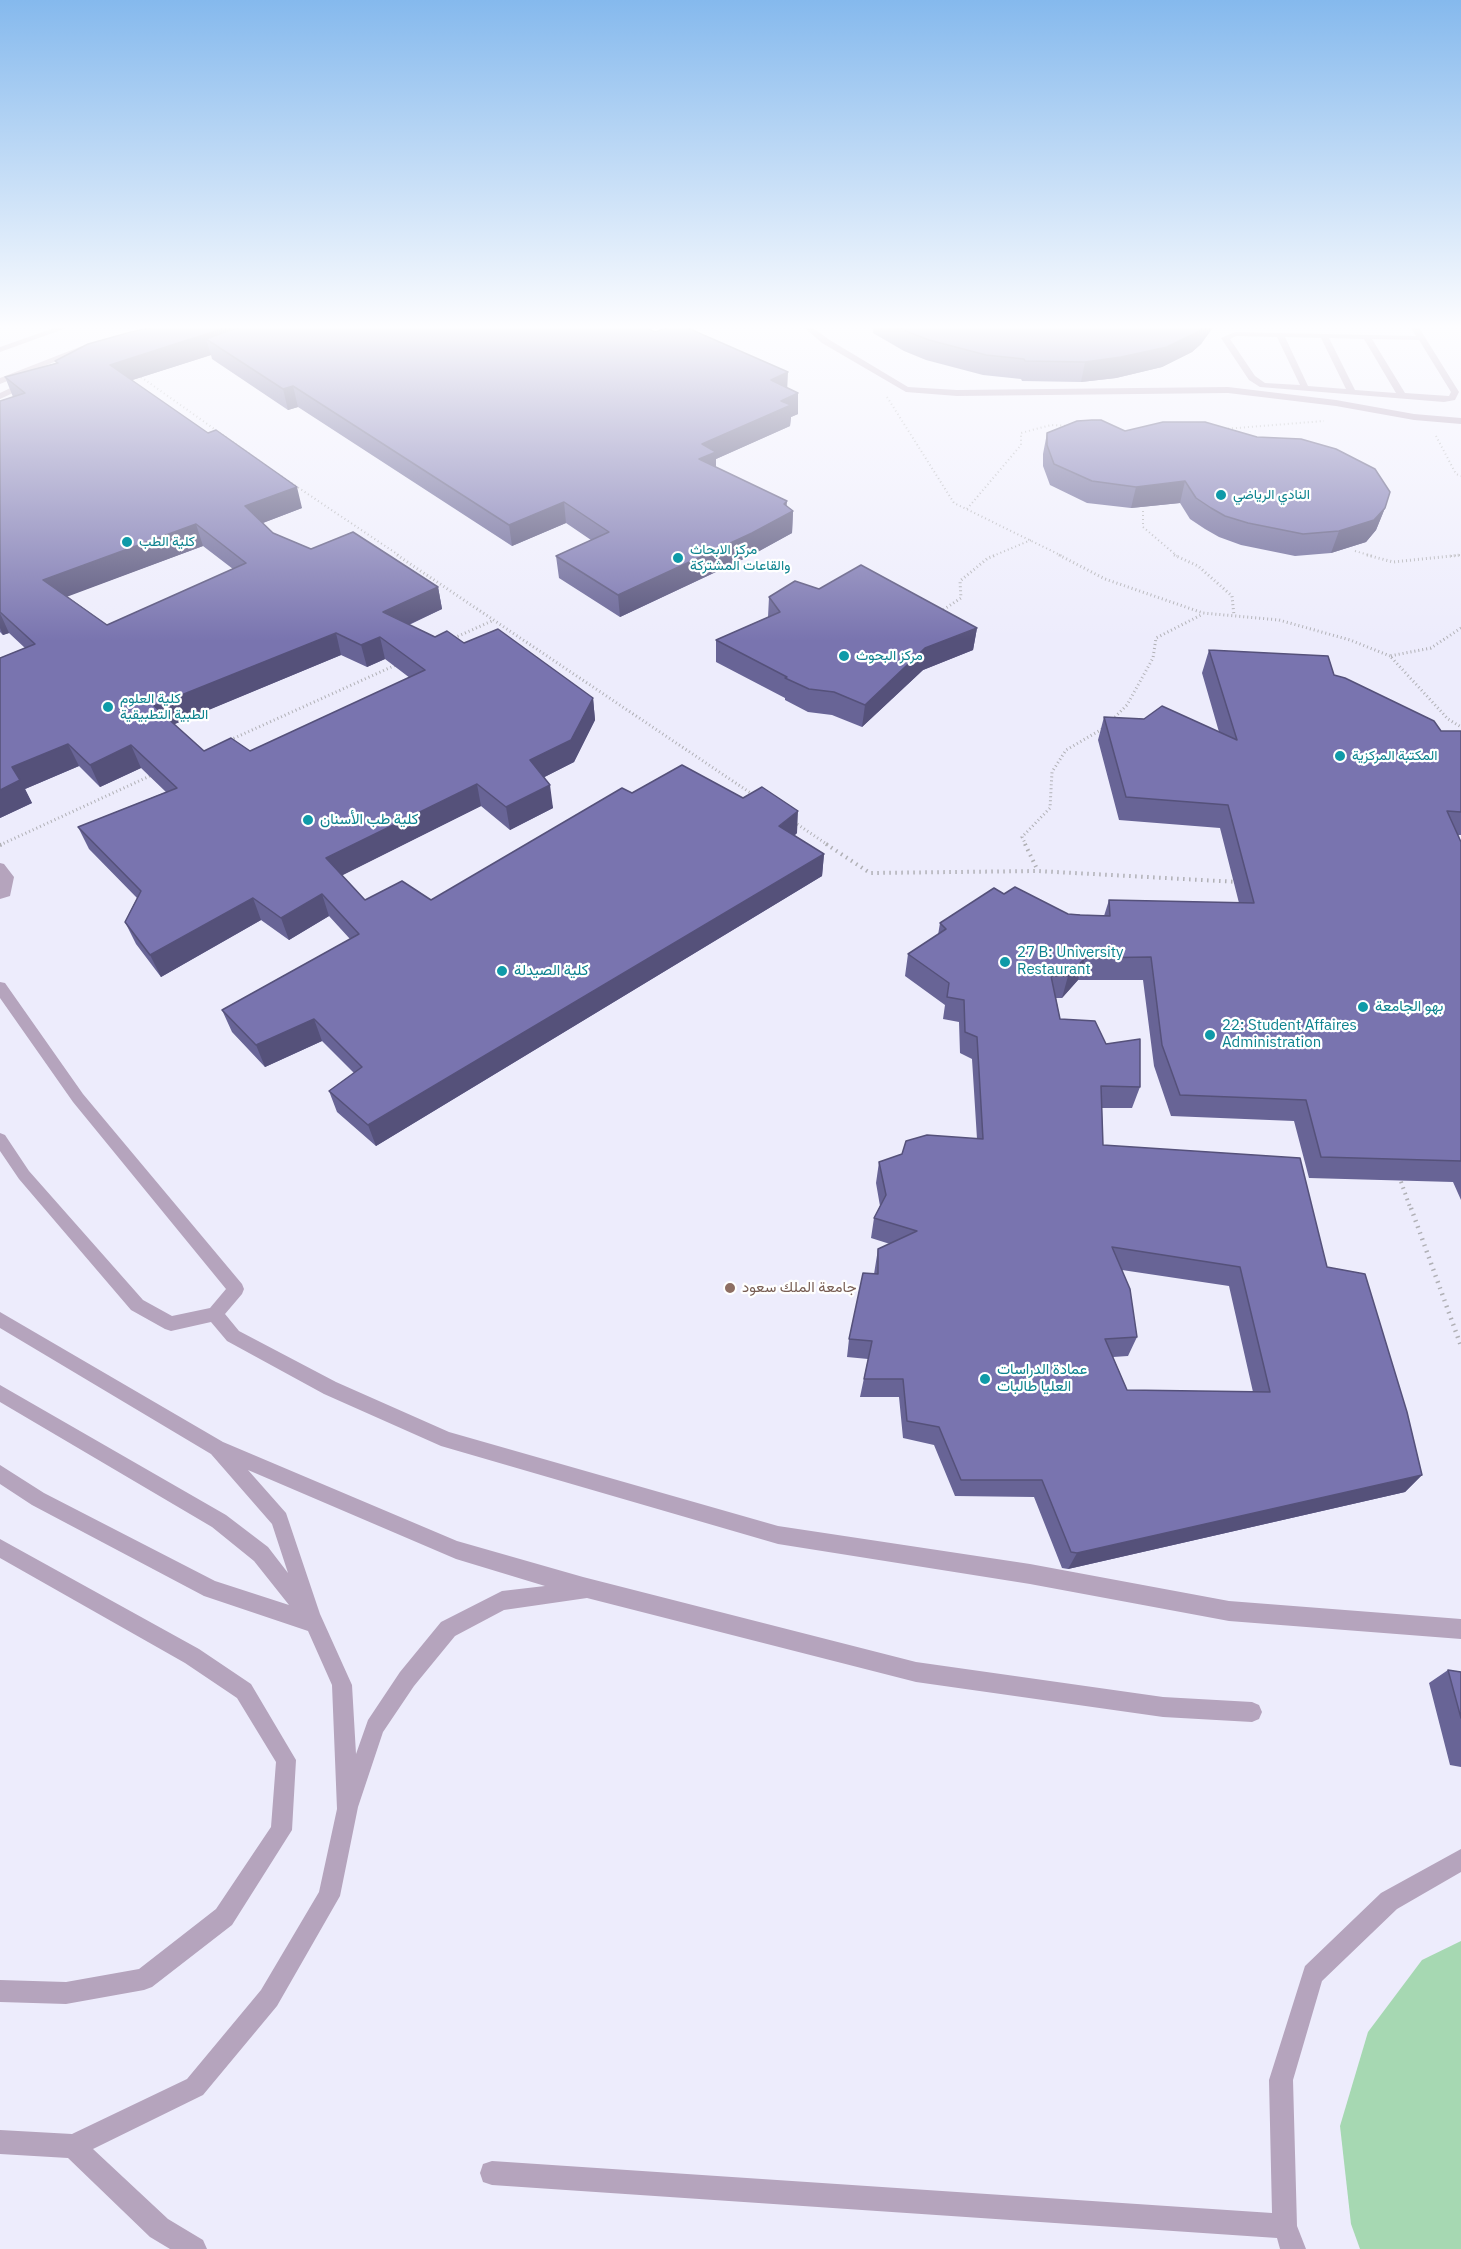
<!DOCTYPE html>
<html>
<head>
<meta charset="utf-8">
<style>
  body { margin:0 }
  canvas { display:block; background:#fafaff }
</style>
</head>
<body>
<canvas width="1461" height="2249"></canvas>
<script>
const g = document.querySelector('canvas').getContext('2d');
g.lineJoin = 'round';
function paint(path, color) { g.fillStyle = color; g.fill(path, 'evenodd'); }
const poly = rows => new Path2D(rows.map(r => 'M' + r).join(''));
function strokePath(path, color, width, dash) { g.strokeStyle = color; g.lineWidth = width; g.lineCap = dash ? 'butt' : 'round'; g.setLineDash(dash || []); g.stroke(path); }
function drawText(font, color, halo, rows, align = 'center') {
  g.font = font + ' "IBM Plex Sans",Vazirmatn,sans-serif'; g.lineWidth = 4.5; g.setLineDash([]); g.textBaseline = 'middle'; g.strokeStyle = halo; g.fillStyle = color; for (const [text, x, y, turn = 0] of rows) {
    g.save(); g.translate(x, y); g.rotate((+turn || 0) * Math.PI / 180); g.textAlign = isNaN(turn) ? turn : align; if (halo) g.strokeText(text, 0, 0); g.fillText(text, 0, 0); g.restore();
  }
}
const built = poly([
  [0,326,1461,326,1461,2249,0,2249]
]);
const green = poly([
  [1461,1941,1461,2249,1360,2249,1351,2224,1340,2126,1368,2032,1422,1960]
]);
const pathFar3 = poly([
  [141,377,275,472,400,556],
  [887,397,954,503,1062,556],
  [1224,429,1324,421],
  [1436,436,1456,474,1461,476],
  [967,509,1021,445,1021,433,1051,425,1068,426],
  [1143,511,1143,527,1177,556],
  [1355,551,1372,556],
  [993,556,1031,540],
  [1451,556,1461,555]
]);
const pathFar2 = poly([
  [397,555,755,796],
  [1059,555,1105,579,1203,613,1279,620,1350,640,1390,656],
  [1174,555,1198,566,1232,596,1234,616],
  [1367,555,1393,562,1461,555],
  [940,612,961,598,960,581,988,558,996,555],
  [1461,628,1431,648,1390,656,1448,719,1461,727],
  [454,638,494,620],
  [1112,720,1127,705,1153,658,1156,638,1203,614],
  [230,740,398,664],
  [794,822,828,845],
  [0,845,152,775],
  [1026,845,1022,837,1050,808,1052,772,1066,750,1104,728]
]);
const pathFar1 = poly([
  [826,844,870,873,1038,871,1238,882],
  [1025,844,1038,871],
  [0,845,3,844],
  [1399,1176,1411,1210]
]);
const path = poly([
  [1411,1208,1461,1346]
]);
const service = poly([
  [60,326,72,326,0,352,0,347,60,326],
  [802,326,811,326,828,339,908,387,957,390,1228,387,1336,400,1414,414,1461,418,1461,424,1414,420,1336,406,1228,393,957,396,906,392,822,343,802,326],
  [1410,326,1418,326,1459,392,1455,400,1444,402,1260,387,1249,380,1221,338,1235,332,1416,336,1410,326],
  [1236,336,1277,337,1300,385,1265,383,1255,376,1230,339,1236,336],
  [1285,337,1321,338,1346,389,1308,386,1285,337],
  [1329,338,1364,339,1396,393,1355,390,1329,338],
  [1372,339,1419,340,1451,392,1449,396,1405,393,1372,339],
  [82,346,89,348,0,384,0,378,82,346],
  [27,380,31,383,30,385,0,399,0,393,27,380],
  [0,863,4,864,14,877,10,896,0,899,0,863],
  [0,982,5,983,83,1094,242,1284,244,1289,242,1294,225,1314,239,1331,336,1382,449,1432,778,1526,1030,1564,1229,1601,1461,1619,1461,1639,1229,1621,1030,1584,778,1544,441,1446,324,1394,227,1341,211,1322,171,1331,165,1329,131,1310,19,1179,0,1151,0,1133,5,1135,29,1171,143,1300,172,1316,210,1308,226,1289,73,1102,0,998,0,982],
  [0,1312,223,1442,457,1541,583,1577,916,1662,1163,1697,1252,1702,1259,1705,1262,1712,1259,1719,1252,1722,1163,1717,916,1682,587,1598,504,1610,455,1636,414,1686,383,1732,358,1807,340,1896,277,2006,203,2095,93,2149,168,2219,203,2240,207,2249,170,2249,150,2237,68,2158,0,2154,0,2130,72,2134,187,2079,261,1990,319,1892,337,1809,332,1685,308,1631,204,1596,32,1505,0,1484,0,1465,44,1493,215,1581,289,1605,254,1561,212,1527,0,1402,0,1385,226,1515,268,1547,288,1573,272,1524,211,1454,0,1328,0,1312],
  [248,1470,456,1559,545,1586,502,1591,441,1622,400,1672,368,1720,356,1754,352,1685,320,1614,286,1513,248,1470],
  [0,1539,199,1649,251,1684,296,1760,292,1830,232,1925,152,1987,144,1990,66,2004,0,2002,0,1980,66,1982,139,1969,216,1909,271,1827,276,1762,237,1698,185,1663,0,1558,0,1539],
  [1461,1849,1461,1872,1397,1909,1322,1981,1293,2080,1297,2226,1306,2249,1280,2249,1277,2238,492,2185,483,2182,480,2173,483,2164,492,2161,1272,2213,1269,2080,1305,1966,1381,1893,1461,1849]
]);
const wall = poly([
  [231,326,232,330,787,388,798,414,791,417,790,426,716,459,716,467,787,506,793,511,792,533,752,555,620,617,559,578,556,556,591,540,566,523,512,546,298,407,288,410,212,359,211,355,132,380,302,508,263,523,273,533,311,549,438,587,442,609,409,625,435,637,464,643,593,698,595,720,574,762,544,777,553,808,510,830,481,806,342,875,365,900,431,900,632,793,797,833,794,836,824,854,822,876,376,1146,337,1112,329,1091,354,1073,322,1041,265,1067,232,1032,222,1010,350,939,329,916,289,940,261,920,161,977,136,944,125,922,137,898,89,849,78,827,166,792,141,768,100,787,79,766,25,789,32,803,0,818,0,658,25,648,9,633,3,635,0,632,0,401,13,397,5,377,56,363,55,361],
  [203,546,233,569,107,625,67,596],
  [341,655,367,667,385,659,410,678,250,751,204,751,174,724],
  [874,326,1214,326,1201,344,1192,352,1162,367,1116,378,1081,382,1022,381,1021,379,983,375,926,360,904,351,873,333],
  [1125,431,1385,508,1376,530,1366,542,1331,553,1295,556,1241,545,1219,537,1205,529,1190,519,1180,503,1131,508,1087,503,1050,485,1043,466,1043,454,1047,433],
  [819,589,977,628,973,650,923,670,862,727,832,715,808,712,785,700,785,698,716,662,716,640,768,617,769,597],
  [1209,650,1334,675,1441,731,1461,731,1461,835,1458,835,1461,842,1461,1200,1453,1182,1309,1178,1294,1121,1171,1116,1154,1066,1143,980,1078,980,1062,998,1056,998,1060,1019,1106,1044,1140,1087,1132,1108,1102,1108,1103,1145,1327,1267,1422,1475,1405,1492,1068,1569,1062,1568,1034,1497,955,1496,934,1445,903,1438,899,1397,860,1397,868,1359,847,1357,849,1339,874,1274,878,1249,890,1244,871,1238,874,1218,880,1206,876,1183,879,1162,977,1139,972,1059,960,1053,959,1022,943,1019,945,1005,905,976,908,954,938,935,940,923,1004,894,1068,914,1104,916,1109,900,1239,903,1220,828,1119,820,1098,740,1104,717,1219,732,1202,673],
  [1122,1270,1229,1286,1253,1392,1127,1390,1113,1357,1128,1356,1137,1337],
  [1448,1670,1461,1672,1461,1767,1450,1765,1429,1683]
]);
const shadedWall = poly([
  [231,326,237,346,206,339,211,355,117,385,110,365],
  [1205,326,1214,326,1201,344,1192,352,1162,367,1116,378,1081,382,1085,362],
  [788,372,787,393,771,380],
  [293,386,298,407,288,410,283,389],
  [798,393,798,414,791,417,790,426,716,459,716,473,699,459,702,444,781,401],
  [1185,481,1180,503,1131,508,1136,487],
  [297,487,302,508,252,527,245,506],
  [787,501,786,515,793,511,792,533,752,555,620,617,618,595,784,504],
  [564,502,566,523,512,546,509,525],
  [1385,508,1376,530,1366,542,1331,553,1339,531],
  [196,524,203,546,53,602,43,580],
  [438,587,442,609,388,634,383,612],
  [0,613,9,633,3,635,0,628],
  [977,628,973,650,923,670,862,727,865,705,925,648],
  [336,633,341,655,163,729,154,706],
  [380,637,385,659,367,667,361,645],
  [593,698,595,720,574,762,533,783,530,760],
  [68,744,79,766,25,789,32,803,0,818,0,790,12,767],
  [131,745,141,768,100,787,90,765],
  [477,784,481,806,333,880,326,858],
  [550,785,553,808,510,830,506,807],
  [798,811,797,833,778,849,779,826],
  [824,854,822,876,376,1146,368,1125],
  [322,894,329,916,289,940,281,918],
  [253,898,261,920,161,977,150,955],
  [1085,958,1078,980,1062,998,1068,976],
  [314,1019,322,1041,265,1067,256,1045],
  [1422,1475,1405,1492,1068,1569,1077,1553]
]);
const building = poly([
  [159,326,231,326,110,365,208,433,216,430,297,487,245,506,273,533,311,549,353,532,438,587,383,612,435,637,447,631,464,643,498,629,593,698,571,740,530,760,550,785,506,807,477,784,326,858,365,900,402,881,431,900,622,788,632,793,682,765,743,798,762,787,798,811,779,826,824,854,368,1125,329,1091,362,1067,314,1019,256,1045,222,1010,359,934,322,894,281,918,253,898,150,955,125,922,141,891,78,827,177,788,131,745,90,765,68,744,12,767,20,780,0,790,0,658,35,644,0,612,0,401,25,393,5,377,58,363,55,361,88,344,131,332,159,326],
  [196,524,246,563,107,625,43,580,196,524],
  [336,633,361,645,380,637,425,670,250,751,231,738,204,751,154,706,336,633],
  [243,326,643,326,655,332,673,326,683,326,788,372,771,380,798,393,781,401,791,405,702,444,716,452,699,459,787,501,784,504,793,511,752,533,618,595,556,556,609,532,564,502,509,525,293,386,283,389,206,339,243,326],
  [898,326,1205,326,1197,332,1167,347,1121,357,1085,362,1025,361,1024,359,986,355,929,340,906,331,898,326],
  [1092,420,1101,420,1125,431,1163,422,1205,422,1257,437,1301,439,1336,449,1375,469,1390,492,1385,508,1374,520,1339,531,1303,534,1248,523,1225,516,1211,508,1196,498,1185,481,1136,487,1092,481,1054,464,1047,445,1047,433,1077,421,1092,420],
  [861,565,977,628,925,648,865,705,834,692,809,689,785,678,787,677,716,640,780,612,769,597,795,581,819,589,861,565],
  [1209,650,1328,656,1334,675,1345,678,1434,721,1441,731,1461,731,1461,812,1447,811,1461,842,1461,1161,1321,1157,1306,1100,1180,1095,1162,1045,1151,957,1085,958,1068,976,1051,976,1060,1019,1095,1021,1106,1044,1140,1039,1140,1087,1101,1086,1103,1145,1300,1158,1327,1267,1365,1274,1407,1412,1422,1475,1077,1553,1071,1552,1042,1480,961,1480,939,1427,907,1421,903,1379,864,1379,872,1341,849,1339,863,1273,878,1274,878,1249,917,1231,874,1218,886,1195,879,1162,902,1154,906,1141,927,1135,983,1139,977,1037,965,1032,964,1000,947,997,949,983,908,954,946,929,940,923,994,888,1004,894,1015,887,1068,914,1080,915,1110,916,1109,900,1254,903,1228,805,1126,797,1104,717,1144,719,1162,706,1237,740,1209,650],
  [1112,1247,1240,1267,1270,1392,1127,1390,1105,1339,1137,1337,1130,1289,1112,1247],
  [1448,1670,1461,1672,1461,1718,1448,1670]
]);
const markers = [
  [1221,495,6,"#0f9aa8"],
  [127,542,6,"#0f9aa8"],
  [678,558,6,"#0f9aa8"],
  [844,656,6,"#0f9aa8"],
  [108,707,6,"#0f9aa8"],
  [1340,756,6,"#0f9aa8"],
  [308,820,6,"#0f9aa8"],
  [1005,962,6,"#0f9aa8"],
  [502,971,6,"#0f9aa8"],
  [1363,1007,6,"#0f9aa8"],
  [1210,1035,6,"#0f9aa8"],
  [730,1288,6,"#8d6e63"],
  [985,1379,6,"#0f9aa8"]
];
const farCulturenames = [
  ["النادي الرياضي",1233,495],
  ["كلية الطب",139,542],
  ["مركز الابحاث",690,550],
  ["والقاعات المشتركة",690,566],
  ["مركز البحوث",856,656],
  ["كلية العلوم",120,699],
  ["الطبية التطبيقية",120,715],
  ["المكتبة المركزية",1352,756]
];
const cultureNames = [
  ["كلية طب الأسنان",320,820],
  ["27 B: University",1017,953],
  ["Restaurant",1017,970],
  ["كلية الصيدلة",514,971],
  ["بهو الجامعة",1375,1007],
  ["22: Student Affaires",1222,1026],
  ["Administration",1222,1043],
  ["عمادة الدراسات",997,1370],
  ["العليا طالبات",997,1387]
];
const educationNames = [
  ["جامعة الملك سعود",742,1288]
];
paint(built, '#edecfc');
paint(green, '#a6d8b2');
strokePath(pathFar3, '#b0b0b5', 2, [1, 3]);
strokePath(pathFar2, '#b0b0b5', 3, [1, 3]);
strokePath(pathFar1, '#b0b0b5', 4, [1.5, 4.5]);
strokePath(path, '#b0b0b5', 4.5, [1.5, 5]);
paint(service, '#b5a4bd');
paint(wall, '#686496');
paint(shadedWall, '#55517a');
paint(building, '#7974af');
strokePath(building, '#55517a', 1.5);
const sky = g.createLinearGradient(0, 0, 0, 641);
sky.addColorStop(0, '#85b9ed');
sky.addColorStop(0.51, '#fdfdff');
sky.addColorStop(1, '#fdfdff00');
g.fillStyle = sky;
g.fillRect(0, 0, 1461, 641);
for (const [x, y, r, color] of markers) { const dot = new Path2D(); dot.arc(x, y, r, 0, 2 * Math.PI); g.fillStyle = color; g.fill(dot); strokePath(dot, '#fff', 2); }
drawText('14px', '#0d838f', '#fff', farCulturenames, 'left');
drawText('15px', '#0d838f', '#fff', cultureNames, 'left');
drawText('15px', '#785e54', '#fff', educationNames, 'left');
</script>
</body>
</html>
